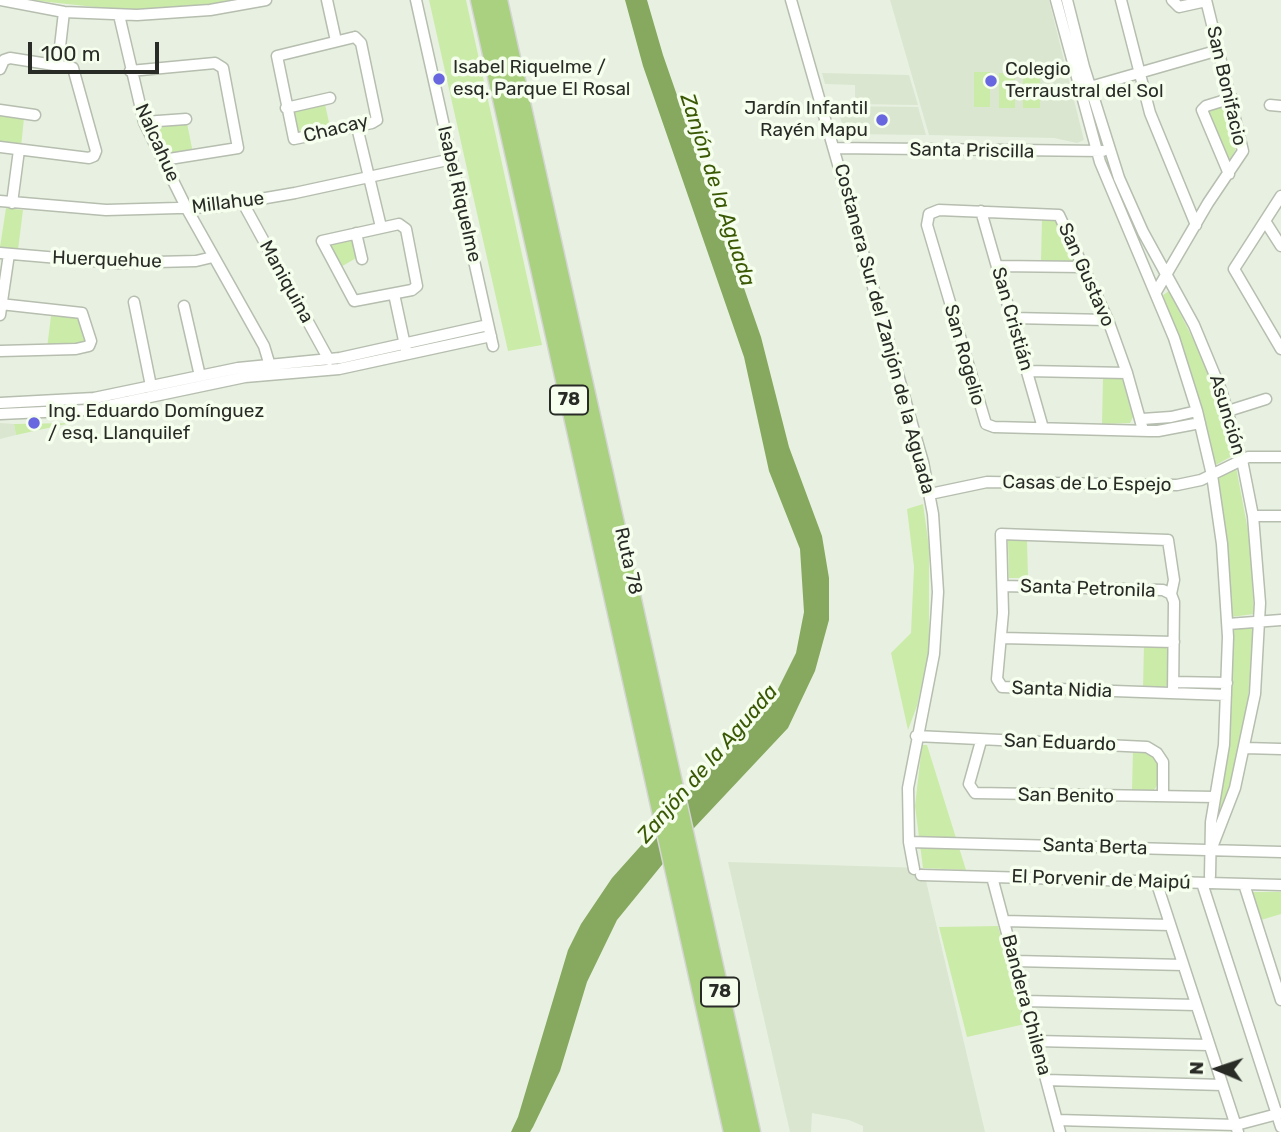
<!DOCTYPE html>
<html>
<head>
<meta charset="utf-8">
<style>
  body { margin:0 }
  #map { position:relative; width:1281px; height:1132px; overflow:hidden; background:#e8f1e1; font-family:Rubik,sans-serif }
  canvas { display:block }
  .north { position:absolute; left:1183px; top:1034px; width:70px; height:70px; -webkit-text-stroke:5px #f6feee; paint-order:stroke; rotate:272deg; font-size:19px; font-weight:700; line-height:28px; text-align:center; color:#292c26 }
  .north::after { content:''; display:block; margin:auto; width:24px; height:32px; background:#292c26; clip-path:polygon(50% 0,100% 100%,50% 72%,0 100%) }
  .scale { position:absolute; left:28px; top:42px; width:131px; height:32px; box-sizing:border-box; border:4px solid #292c26; border-top:0; padding-left:9px; font-size:21px; line-height:24px; white-space:nowrap; color:#292c26; -webkit-text-stroke:5px #f6feee; paint-order:stroke }
</style>
</head>
<body>
<div id="map">
<canvas width="1281" height="1132"></canvas>
<div class="north">N</div>
<div class="scale">100 m</div>
</div>
<script>
const g = document.querySelector('canvas').getContext('2d');
g.lineJoin = 'round';
function paint(path, color) { g.fillStyle = color; g.fill(path, 'evenodd'); }
const poly = rows => new Path2D(rows.map(r => 'M' + r).join(''));
function strokePath(path, color, width, dash) { g.strokeStyle = color; g.lineWidth = width; g.lineCap = dash ? 'butt' : 'round'; g.setLineDash(dash || []); g.stroke(path); }
function drawText(font, color, halo, rows, align = 'center') {
  g.font = font + ' Rubik,sans-serif'; g.lineWidth = 7; g.setLineDash([]); g.textBaseline = 'middle'; g.strokeStyle = halo; g.fillStyle = color; for (const [text, x, y, turn = 0] of rows) {
    g.save(); g.translate(x, y); g.rotate((+turn || 0) * Math.PI / 180); g.textAlign = isNaN(turn) ? turn : align; if (halo) g.strokeText(text, 0, 0); g.fillText(text, 0, 0); g.restore();
  }
}
const built = poly([
  [890,0,1049,0,1084,140,1077,143,1054,138,929,135],
  [822,73,909,75,918,105,855,104,855,85,825,84],
  [837,106,918,107,926,135,845,134],
  [0,423,14,424,16,435,0,439],
  [728,862,923,868,985,1132,863,1132,863,1126,849,1120,812,1113,811,1132,790,1132]
]);
const green = poly([
  [30,0,237,0,199,6,123,10],
  [429,0,466,0,542,345,508,351],
  [974,72,990,72,990,107,974,107],
  [999,73,1015,73,1015,108,999,108],
  [1023,73,1040,73,1040,108,1023,108],
  [325,104,330,127,297,134,291,112],
  [1225,106,1236,148,1229,163,1208,116,1211,109],
  [0,115,24,118,21,147,0,144],
  [187,123,193,153,166,155,153,126],
  [6,208,23,210,18,250,0,247],
  [1042,218,1054,218,1074,261,1041,261],
  [353,237,358,257,339,268,327,243],
  [1169,291,1203,359,1234,455,1214,466,1206,423,1163,295],
  [51,316,79,318,85,343,47,348],
  [1103,377,1122,378,1133,417,1130,423,1102,424],
  [71,423,16,435,14,424],
  [1236,467,1250,541,1254,614,1231,617,1226,535,1217,478],
  [923,504,929,547,929,650,917,706,908,730,891,653,911,633,914,567,907,509],
  [1008,540,1027,540,1028,578,1009,578],
  [1254,626,1248,701,1233,776,1217,826,1230,707,1231,630],
  [1144,643,1168,646,1169,683,1164,688,1143,688],
  [922,745,927,745,966,870,923,868,915,806],
  [1133,751,1145,751,1157,760,1158,784,1154,790,1132,790],
  [1251,892,1281,892,1281,914,1261,920],
  [998,926,1025,1024,967,1037,939,927]
]);
const water = poly([
  [625,0,647,0,663,55,761,337,789,447,822,536,829,578,829,620,815,671,788,728,679,844,617,920,587,982,560,1071,533,1127,530,1132,511,1132,518,1117,568,950,581,924,612,878,774,697,796,653,804,612,800,549,769,471,744,357,643,66]
]);
const minor = poly([
  [0,0,64,12,137,15,210,10,266,0],
  [327,0,336,41],
  [416,0,493,346],
  [791,0,923,462,933,514,938,592,934,654,908,788,909,842,914,869],
  [1056,0,1100,162,1174,338,1197,411,1212,475,1222,544,1228,637,1224,745,1211,822,1210,876],
  [1067,0,1084,67,1119,178,1143,232,1194,325,1221,390,1242,460,1253,516,1260,603,1255,694,1235,788,1211,850],
  [1121,0,1150,113,1196,225],
  [1172,0,1179,7,1206,1],
  [119,15,144,122,187,209,264,346,271,369],
  [355,37,361,43,377,120,372,123,294,139,277,56,355,37],
  [58,64,64,12],
  [0,69,4,60,10,58,73,68,96,151,94,156,89,158,0,147],
  [130,71,215,63,223,68,238,148,163,160],
  [1090,87,1219,50],
  [1270,105,1281,106],
  [286,108,330,98],
  [0,110,35,115],
  [144,122,186,119],
  [357,127,381,227],
  [834,148,1103,151],
  [1229,174,1202,110,1206,106,1232,98],
  [1281,196,1234,269,1281,349],
  [0,201,106,210,214,207,295,193,452,159],
  [12,203,19,150],
  [243,203,329,360],
  [981,211,1043,428],
  [1265,221,1281,246],
  [399,224,406,229,417,286,412,290,354,301,322,241,399,224],
  [356,233,362,259],
  [0,253,117,263,196,261,213,257],
  [997,266,1084,267],
  [1156,292,1208,203,1243,151,1206,0],
  [394,294,406,350],
  [134,302,151,386],
  [0,304,82,313,91,341,89,346,76,349,0,351],
  [184,306,200,376],
  [0,315,9,254],
  [1012,318,1108,320],
  [1027,371,1127,373],
  [0,403,94,398,238,368,340,358,488,325],
  [1228,411,1266,399],
  [0,414,88,410,245,377,339,369,491,336],
  [1142,419,1171,417,1197,411],
  [1143,430,1127,373,1108,320,1059,215,939,210,929,214,927,225,986,424,994,427,1149,431,1158,431,1200,423],
  [930,494,987,482,1177,485,1201,480,1248,457,1281,457],
  [1253,516,1281,516],
  [1003,586,1163,590,1171,594],
  [1228,624,1281,620],
  [1001,638,1174,642],
  [1174,682,1227,683],
  [1173,693,1174,602,1171,594,1174,580,1168,540,1001,534,1003,613,997,679,1002,687,1226,695],
  [916,736,1147,747,1157,753,1163,762,1163,796],
  [981,741,969,784,975,793,1215,797],
  [1245,748,1281,749],
  [909,842,1281,852],
  [921,875,1281,885],
  [992,877,1060,1132],
  [1156,881,1238,1132],
  [1202,883,1281,1127],
  [1244,884,1281,1000],
  [1004,921,1170,925],
  [1015,961,1183,965],
  [1025,1001,1196,1005],
  [1036,1041,1209,1045],
  [1046,1080,1222,1085],
  [1057,1120,1236,1125,1281,1113]
]);
const motorway = poly([
  [480,0,733,1132],
  [498,0,751,1132]
]);
const markers = [
  [439,79,7,"#6867e0"],
  [991,81,7,"#6867e0"],
  [882,120,7,"#6867e0"],
  [34,423,7,"#6867e0"]
];
const shields = [
  [569,400,38],
  [720,992,38]
];
const shieldNames = [
  ["78",569,400],
  ["78",720,992]
];
const poiNames = [
  ["Isabel Riquelme /",453,68],
  ["esq. Parque El Rosal",453,90],
  ["Colegio",1005,70],
  ["Terraustral del Sol",1005,92],
  ["Jardín Infantil",868,109,"right"],
  ["Rayén Mapu",868,131,"right"],
  ["Ing. Eduardo Domínguez",48,412],
  ["/ esq. Llanquilef",48,434]
];
const streetNames = [
  ["San Bonifacio",1226,86,77],
  ["Chacay",336,129,-14],
  ["Nalcahue",157,143,66],
  ["Santa Priscilla",972,151,1],
  ["Isabel Riquelme",459,194,77],
  ["Millahue",228,203,-7],
  ["Huerquehue",107,260,2],
  ["San Gustavo",1086,275,66],
  ["Maniquina",286,282,61],
  ["San Cristián",1012,319,74],
  ["Costanera Sur del Zanjón de la Aguada",884,329,75],
  ["San Rogelio",964,355,74],
  ["Asunción",1227,415,73],
  ["Casas de Lo Espejo",1087,484,1],
  ["Ruta 78",628,561,77],
  ["Santa Petronila",1088,589,2],
  ["Santa Nidia",1062,690,2],
  ["San Eduardo",1060,743,2],
  ["San Benito",1066,796,1],
  ["Santa Berta",1095,847,2],
  ["El Porvenir de Maipú",1101,880,2],
  ["Bandera Chilena",1026,1005,75]
];
const waterNames = [
  ["Zanjón de la Aguada",717,190,72],
  ["Zanjón de la Aguada",708,764,-49]
];
paint(built, '#dae6cf');
paint(green, '#cbeba9');
paint(water, '#86a95f');
strokePath(minor, '#b6beaf', 13);
strokePath(motorway, '#d4d5d4', 21);
strokePath(minor, '#fff', 10);
strokePath(motorway, '#aad180', 18);
for (const [x, y, r, color] of markers) { const dot = new Path2D(); dot.arc(x, y, r, 0, 2 * Math.PI); g.fillStyle = color; g.fill(dot); strokePath(dot, '#f6feee', 2.5); }
for (const [x, y, w] of shields) { const box = new Path2D(); box.roundRect(x - w / 2, y - 14.5, w, 29, 5); g.fillStyle = '#f6feee'; g.fill(box); strokePath(box, '#292c26', 2); }
drawText('bold 18px', '#292c26', null, shieldNames);
drawText('19px', '#292c26', '#f6feee', poiNames, 'left');
drawText('19px', '#292c26', '#f6feee', streetNames);
drawText('italic 21px', '#3a5904', '#f6feee', waterNames);
</script>
</body>
</html>
